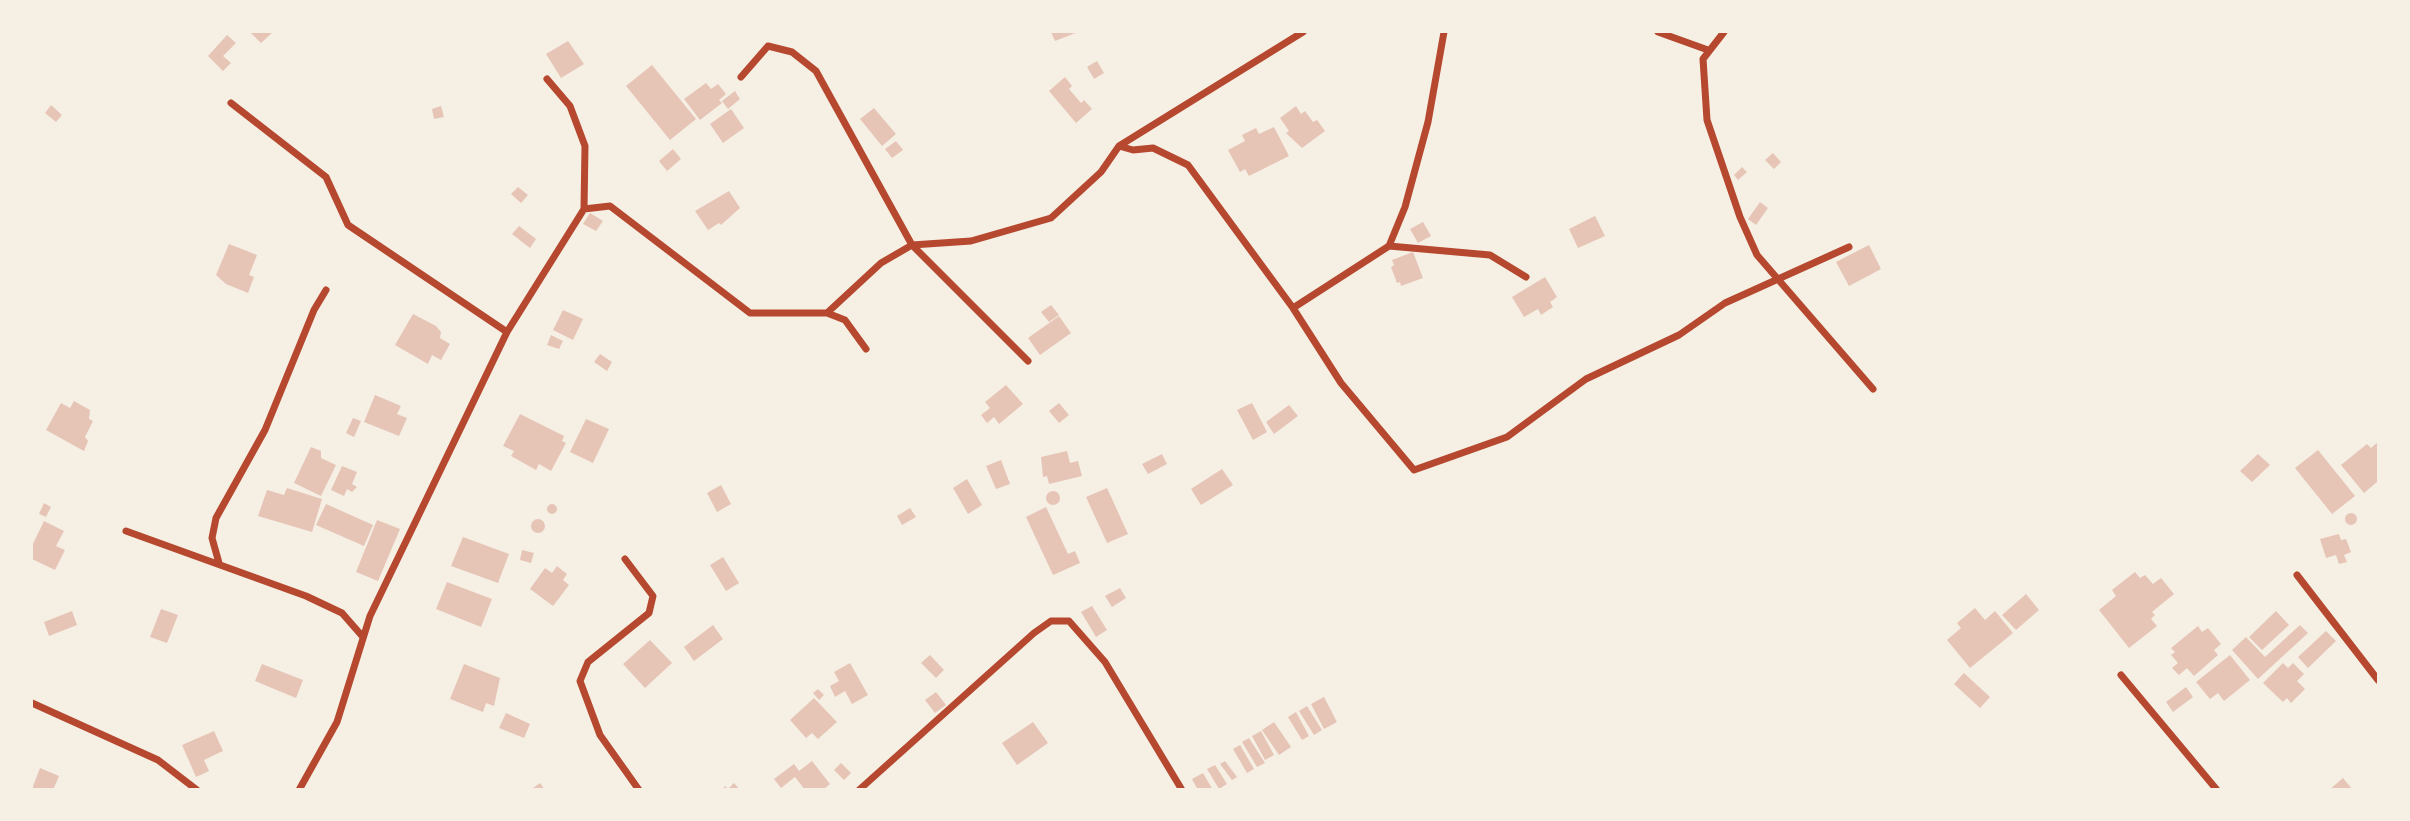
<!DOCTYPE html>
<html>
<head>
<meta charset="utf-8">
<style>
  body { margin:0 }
  #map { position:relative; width:2410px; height:821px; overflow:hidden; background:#f6efe4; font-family:"PT Sans Narrow",sans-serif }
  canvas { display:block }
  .frame { position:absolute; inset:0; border:33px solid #f6efe4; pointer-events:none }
</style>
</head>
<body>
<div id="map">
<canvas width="2410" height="821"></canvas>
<div class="frame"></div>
</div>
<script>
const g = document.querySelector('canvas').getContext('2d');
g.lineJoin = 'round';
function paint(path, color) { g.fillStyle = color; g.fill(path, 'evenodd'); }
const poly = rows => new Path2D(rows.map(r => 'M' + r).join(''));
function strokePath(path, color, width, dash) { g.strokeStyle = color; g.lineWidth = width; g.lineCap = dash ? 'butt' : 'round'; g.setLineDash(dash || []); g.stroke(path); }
const building = poly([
  [250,32,273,32,261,43],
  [1051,32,1078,32,1055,41],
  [227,35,236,43,223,56,231,63,223,71,208,56],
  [568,41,584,64,561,78,546,54],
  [1097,61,1104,73,1094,79,1087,67],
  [652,65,696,119,670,140,626,86],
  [1065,77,1072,86,1069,89,1081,103,1084,100,1092,109,1076,123,1049,91],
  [706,83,711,89,718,84,726,94,719,100,722,103,700,120,684,99],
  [735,91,740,99,728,109,722,101],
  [51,105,62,115,56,122,45,113],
  [441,106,444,117,434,119,432,109],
  [1296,106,1301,114,1305,111,1313,122,1317,120,1325,131,1302,148,1286,133,1289,131,1280,118],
  [874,108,896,134,882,146,860,119],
  [731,109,744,128,723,143,710,124],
  [1274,127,1289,156,1249,176,1245,169,1240,172,1228,150,1245,141,1242,135,1256,128,1259,134],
  [896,141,903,150,892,158,885,149],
  [673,149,681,159,667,171,659,161],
  [1773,153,1781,162,1774,169,1765,160],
  [1742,167,1747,172,1738,180,1734,175],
  [518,187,528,195,521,203,511,194],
  [729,191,740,208,721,225,719,223,708,230,695,211],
  [1760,202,1768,208,1756,225,1748,219],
  [590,213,603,221,596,231,583,224],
  [1595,216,1605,236,1578,248,1569,229],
  [1423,222,1431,236,1418,243,1410,229],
  [519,226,536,239,530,248,512,234],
  [229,244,257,255,249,275,254,277,248,293,226,284,216,275],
  [1869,245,1881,269,1849,286,1836,262],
  [1413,252,1423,278,1401,286,1400,282,1397,283,1391,267,1394,265,1392,260],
  [1545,277,1557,297,1550,302,1553,307,1541,315,1538,309,1524,317,1512,297],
  [1051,305,1059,315,1049,322,1041,312],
  [563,310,583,319,573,340,553,330],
  [413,314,436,326,441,332,440,338,450,344,441,360,432,355,428,364,395,345],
  [1059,316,1071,333,1040,355,1028,338],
  [551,335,563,341,559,349,547,345],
  [600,354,612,362,607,371,594,362],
  [1006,385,1023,404,999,424,994,417,987,423,981,415,990,408,985,402],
  [375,395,401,406,397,414,407,418,399,436,364,422],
  [74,401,90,410,89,419,93,421,85,437,88,441,84,451,46,430,61,403,70,408],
  [1059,403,1069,415,1059,423,1049,411],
  [1252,403,1267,432,1253,440,1237,410],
  [1289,405,1298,416,1274,434,1266,422],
  [520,414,564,436,562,441,566,443,551,471,539,464,536,470,511,456,514,451,503,446],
  [353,418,361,421,354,437,346,433],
  [586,419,609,429,593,463,570,452],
  [2378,442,2378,481,2364,493,2341,465,2367,444,2371,448],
  [311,447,321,451,321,458,336,465,321,496,294,483],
  [2318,450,2355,496,2332,514,2295,468],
  [1067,451,1070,463,1078,461,1082,476,1049,484,1047,476,1043,477,1041,457],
  [1162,454,1167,464,1148,474,1142,464],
  [2258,454,2270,465,2252,482,2240,471],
  [1001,460,1010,484,996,489,986,466],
  [342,466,357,472,352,484,357,487,352,492,347,489,344,496,331,490],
  [1222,469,1233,485,1201,505,1191,489],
  [967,479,982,505,968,514,953,488],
  [721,485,731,504,717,512,707,493],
  [287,488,322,499,312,532,258,516,267,490,284,495],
  [1107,488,1128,534,1107,543,1086,497],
  '1046 498a7 7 0 1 1 14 0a7 7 0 1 1-14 0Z',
  [44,503,51,507,46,517,39,514],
  [326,504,373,525,364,546,316,525],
  '547 509a5 5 0 1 1 10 0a5 5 0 1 1-10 0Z',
  [1046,507,1068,554,1075,551,1080,563,1053,575,1026,517],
  [910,508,916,517,902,525,897,516],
  '2345 519a6 6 0 1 1 12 0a6 6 0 1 1-12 0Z',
  '531 526a7 7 0 1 1 14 0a7 7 0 1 1-14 0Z',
  [377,520,400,529,378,581,356,572],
  [44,521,64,531,56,546,65,550,55,570,32,559,32,546],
  [2339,534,2341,540,2346,539,2351,552,2344,555,2347,562,2339,564,2336,555,2326,558,2320,539],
  [463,537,509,554,498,583,451,566],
  [522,550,534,553,531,563,520,560],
  [723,557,739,583,726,591,710,565],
  [557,566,567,574,563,580,569,585,553,606,530,589,545,568,552,573],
  [2135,572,2140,578,2145,575,2153,584,2161,578,2174,594,2152,612,2155,615,2151,619,2157,626,2129,648,2099,610,2116,596,2112,590],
  [447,582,492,599,481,627,436,609],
  [1120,588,1126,598,1112,607,1105,596],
  [2026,594,2039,610,2016,630,2002,615],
  [1092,606,1107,630,1096,637,1081,612],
  [1975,608,1985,620,1995,611,2013,633,1970,668,1947,640,1961,628,1957,623],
  [161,609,178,615,167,643,150,637],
  [72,611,77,625,49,636,44,622],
  [2276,611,2289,625,2262,650,2249,637],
  [713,625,723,639,694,661,684,647],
  [2300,625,2308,633,2258,679,2232,650,2246,637,2265,657],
  [2198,626,2202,632,2208,628,2221,644,2214,650,2218,655,2194,676,2187,668,2179,675,2172,668,2178,663,2171,655,2175,652,2171,648],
  [2326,631,2336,641,2308,668,2298,657],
  [650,640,672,663,645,688,623,664],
  [930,655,944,670,936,678,921,663],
  [2230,655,2250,680,2224,701,2218,693,2210,699,2196,682],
  [850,663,868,695,852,704,845,691,835,697,830,686,839,681,834,672],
  [2283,663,2288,668,2293,663,2304,674,2297,681,2305,689,2291,703,2287,698,2283,702,2263,683],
  [262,664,303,680,296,698,255,681],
  [464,664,500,678,494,706,486,703,483,712,450,699],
  [1964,673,1990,697,1980,708,1954,684],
  [2186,687,2193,697,2173,712,2166,702],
  [818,689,824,695,819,700,813,693],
  [936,692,946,705,935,713,925,700],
  [1324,697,1337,722,1324,729,1311,704],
  [814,698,837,722,818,739,812,733,806,738,790,720],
  [1307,706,1322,730,1314,735,1299,711],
  [1296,712,1309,736,1302,740,1288,717],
  [506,713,530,724,524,738,499,728],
  [1033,722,1048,743,1017,765,1002,743],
  [1274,722,1291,747,1279,755,1262,730],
  [214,731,223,751,204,760,209,771,196,777,182,745],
  [1261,731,1274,755,1265,760,1252,736],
  [1249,738,1265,763,1257,767,1242,742],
  [1240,745,1254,769,1247,773,1233,749],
  [812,761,830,784,823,790,805,790,795,777,781,788,774,779,794,764,799,771],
  [1225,761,1237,777,1232,780,1220,764],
  [841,763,851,773,844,780,834,770],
  [1215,765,1227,784,1219,789,1207,769],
  [40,768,59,776,53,790,32,789],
  [1203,773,1213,790,1198,790,1192,779],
  [2343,778,2353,790,2329,790],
  [540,783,545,790,530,790],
  [734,783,740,790,722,790,725,786,728,789]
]);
const minor = poly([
  [1658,32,1708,50],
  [1724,32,1703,59,1707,120,1740,217,1757,255,1873,389],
  [741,77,768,46,792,52,816,71,912,245,1028,361],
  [547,79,570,106,585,146,584,209],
  [231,103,326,177,348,225,507,332],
  [1119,146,1133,150,1153,148,1188,165,1293,308,1341,383,1414,470,1507,437,1586,379,1679,335,1725,303,1849,247],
  [1389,246,1490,255,1526,277],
  [1293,308,1389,246,1405,207,1428,122,1444,32],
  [827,313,845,320,866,349],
  [126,531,306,596,342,613,363,637],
  [625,559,653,596,649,613,588,662,580,681,600,735,639,790],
  [219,563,212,538,216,518,265,430,314,310,326,290],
  [2297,575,2378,680],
  [2121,675,2217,790],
  [32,703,158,760,197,790],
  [299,790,337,722,370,616,507,332,584,209,610,206,750,313,827,313,881,263,912,245,971,241,1051,218,1101,172,1119,146,1303,32],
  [859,790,1034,633,1051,621,1069,621,1105,662,1182,790]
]);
paint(building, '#e6c5b7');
strokePath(minor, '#b5482f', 7);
</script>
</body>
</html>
